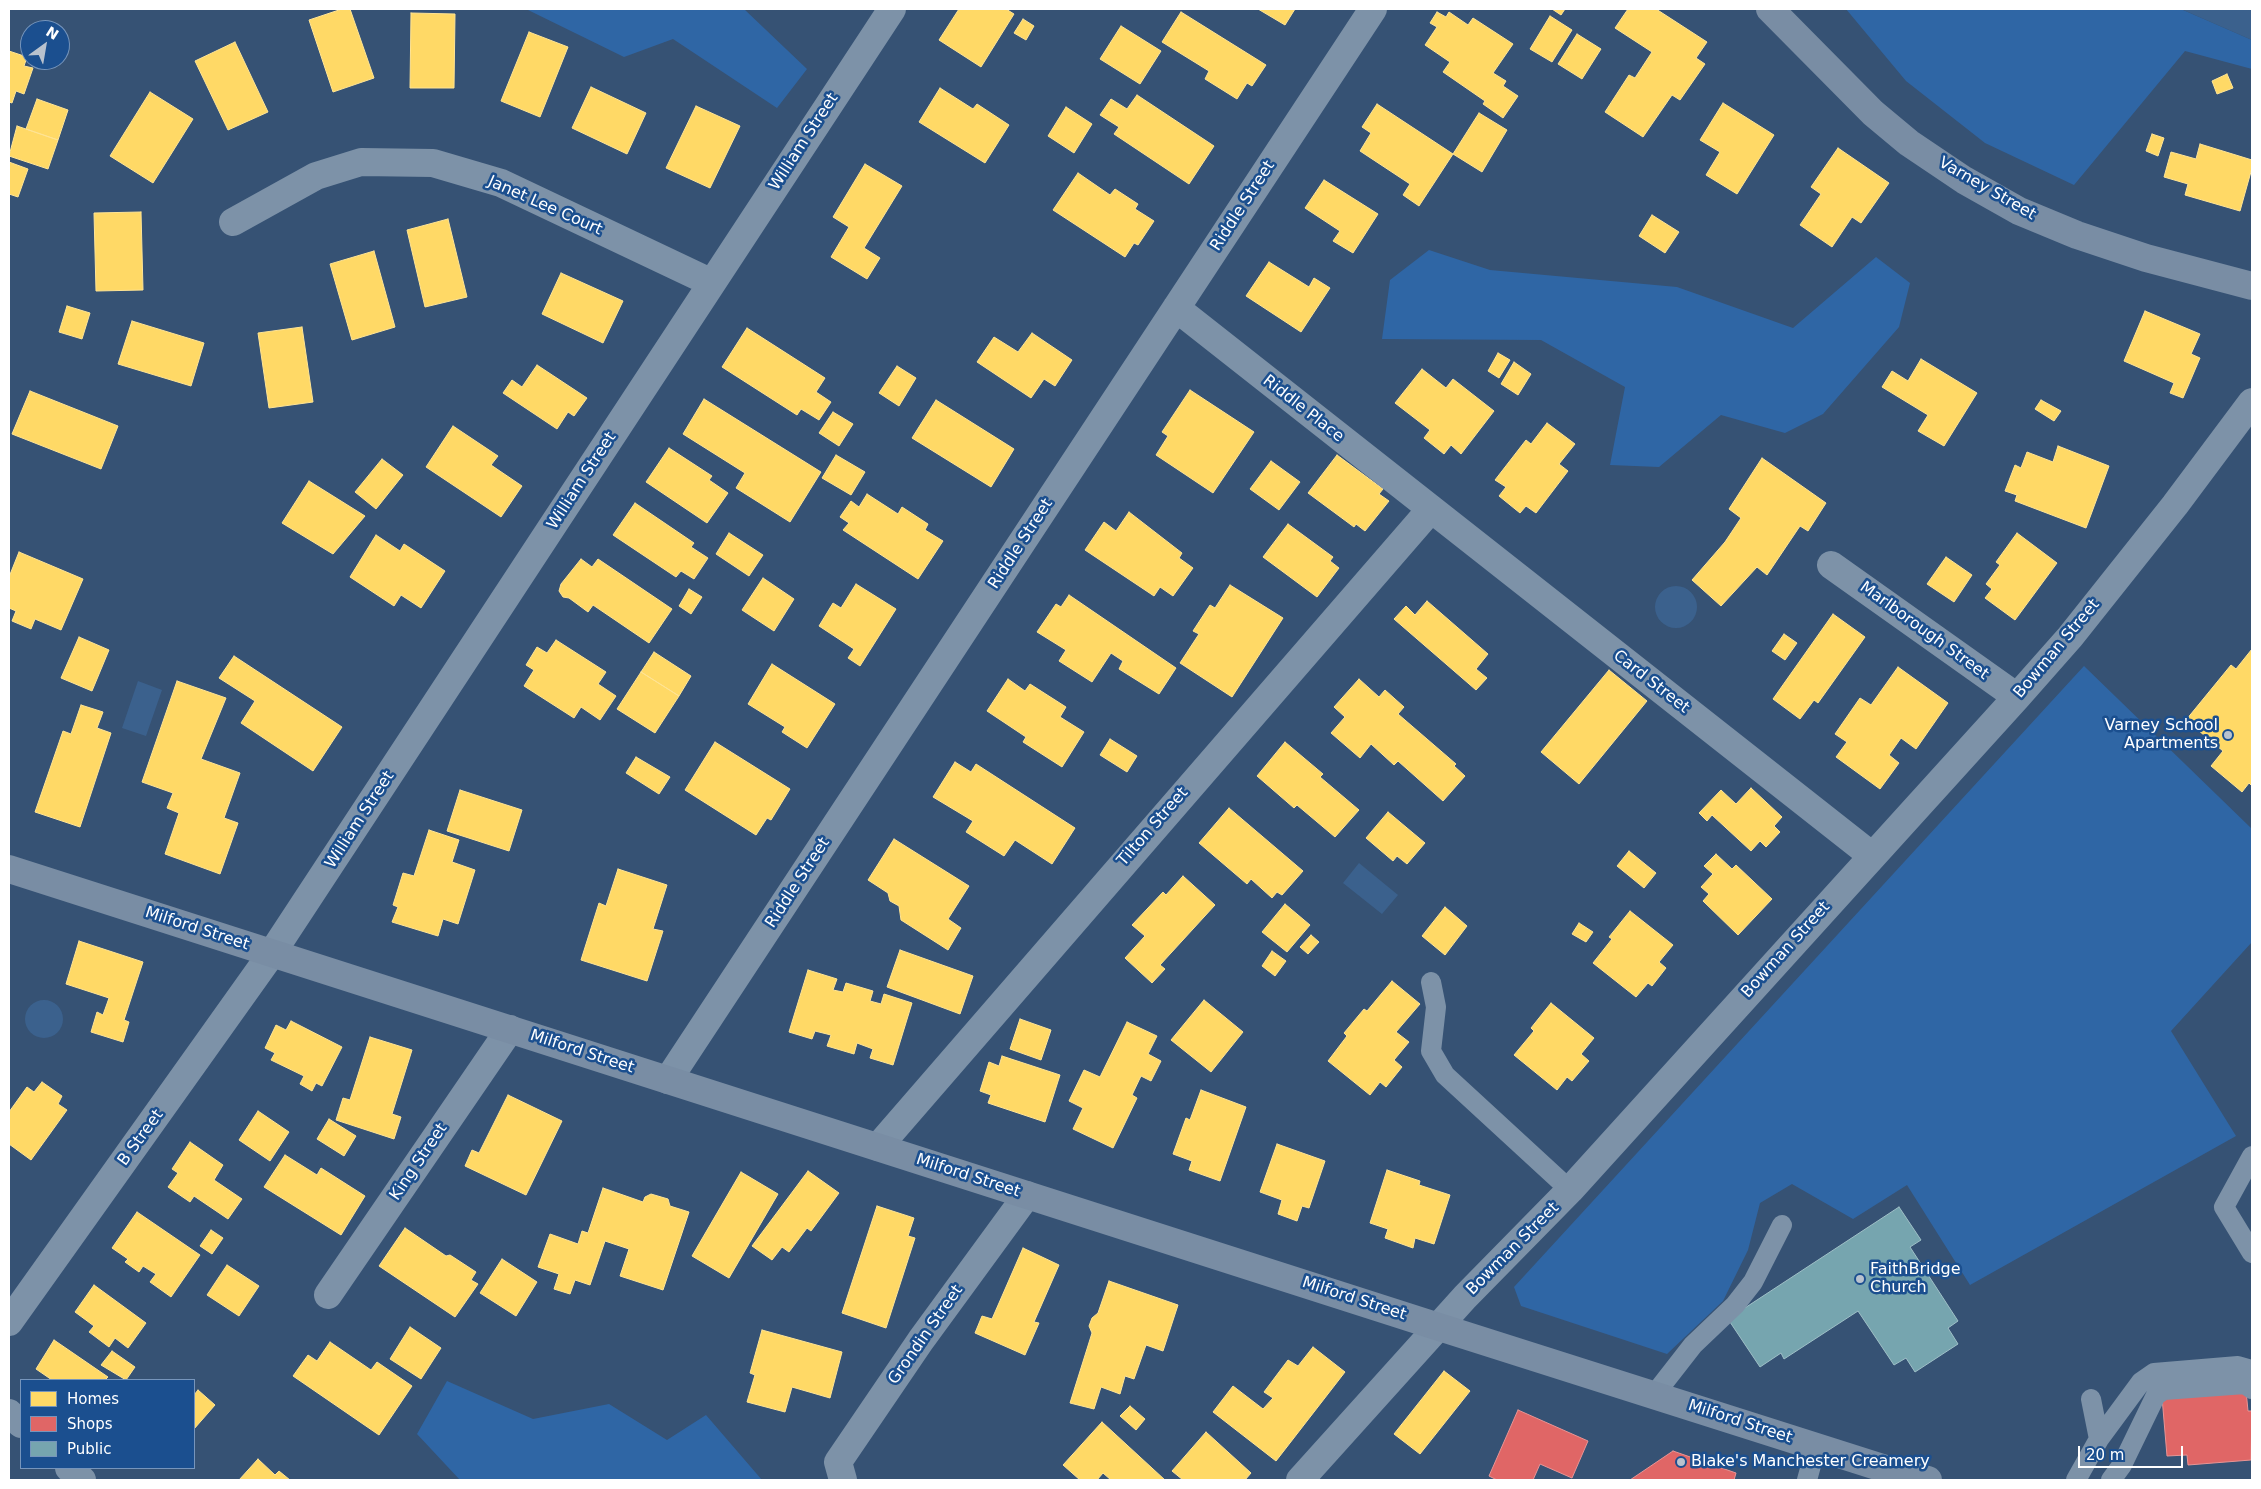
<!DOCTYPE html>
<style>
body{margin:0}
#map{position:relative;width:2261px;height:1489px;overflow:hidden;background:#365274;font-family:"DejaVu Sans",sans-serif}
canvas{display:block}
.frame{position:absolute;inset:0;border:10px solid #fff;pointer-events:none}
.legend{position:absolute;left:20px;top:1379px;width:175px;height:90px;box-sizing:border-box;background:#1b4f8f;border:1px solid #7695bc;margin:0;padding:6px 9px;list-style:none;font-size:15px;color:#fff}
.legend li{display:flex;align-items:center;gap:10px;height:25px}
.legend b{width:25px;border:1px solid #7695bc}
.north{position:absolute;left:20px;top:20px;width:50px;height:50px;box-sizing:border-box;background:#1b4f8f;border:1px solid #7695bc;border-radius:50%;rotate:32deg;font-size:14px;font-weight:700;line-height:20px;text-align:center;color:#fff}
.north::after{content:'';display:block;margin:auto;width:18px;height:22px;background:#b9c2ce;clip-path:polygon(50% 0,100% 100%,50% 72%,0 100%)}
.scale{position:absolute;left:2078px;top:1446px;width:105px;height:22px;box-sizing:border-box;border:2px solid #fff;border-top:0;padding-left:6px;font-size:15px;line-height:18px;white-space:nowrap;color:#fff;-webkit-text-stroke:4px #1b4f8f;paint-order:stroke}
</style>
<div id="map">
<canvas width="2261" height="1489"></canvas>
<div class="frame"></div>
<ul class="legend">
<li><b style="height:14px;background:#ffd966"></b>Homes</li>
<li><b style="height:14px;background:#e06666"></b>Shops</li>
<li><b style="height:14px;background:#76a5af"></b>Public</li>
</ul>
<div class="north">N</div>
<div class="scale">20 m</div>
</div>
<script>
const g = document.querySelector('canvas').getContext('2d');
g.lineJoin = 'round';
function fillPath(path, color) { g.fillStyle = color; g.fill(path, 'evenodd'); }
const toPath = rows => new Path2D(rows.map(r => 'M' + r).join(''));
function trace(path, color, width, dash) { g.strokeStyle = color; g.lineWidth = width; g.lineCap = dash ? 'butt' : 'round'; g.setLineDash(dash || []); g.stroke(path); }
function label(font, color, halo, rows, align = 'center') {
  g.font = font + ' "DejaVu Sans",sans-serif'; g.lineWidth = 5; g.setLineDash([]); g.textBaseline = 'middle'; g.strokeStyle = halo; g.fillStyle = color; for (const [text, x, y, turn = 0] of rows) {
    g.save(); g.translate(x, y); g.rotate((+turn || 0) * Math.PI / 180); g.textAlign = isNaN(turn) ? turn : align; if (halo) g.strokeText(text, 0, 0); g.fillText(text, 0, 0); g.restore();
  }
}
const green = toPath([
 [526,9,744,9,807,69,777,108,673,39,624,57],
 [1846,9,2181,9,2252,40,2252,69,2185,51,2074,185,1985,143,1906,81],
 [1429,250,1490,270,1677,287,1793,328,1876,257,1910,283,1899,327,1823,414,1785,433,1721,415,1659,467,1610,465,1625,387,1541,340,1382,339,1390,280],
 [2084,666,2252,829,2252,942,2171,1031,2236,1136,1970,1285,1907,1185,1853,1219,1792,1184,1760,1203,1748,1250,1723,1301,1667,1354,1521,1306,1514,1287],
 [447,1381,533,1419,609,1404,667,1440,706,1415,762,1480,460,1480,417,1434]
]);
const water = toPath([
 [2181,9,2252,9,2252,40],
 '1655 607a21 21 0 1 1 42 0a21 21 0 1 1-42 0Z',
 [138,681,162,690,146,736,122,728],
 [1359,863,1398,895,1382,914,1343,883],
 '25 1019a19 19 0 1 1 38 0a19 19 0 1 1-38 0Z'
]);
const homes = toPath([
 [342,9,350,9,374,78,333,92,309,20,342,9],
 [959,9,1006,9,1014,14,981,67,939,40,959,9],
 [1258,9,1295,9,1285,25,1258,9],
 [1552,9,1565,9,1561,15,1552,9],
 [1628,9,1656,9,1707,42,1696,58,1705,64,1680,100,1672,95,1643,137,1605,112,1629,75,1635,78,1652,52,1615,28,1628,9],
 [1181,12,1266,65,1252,86,1247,83,1237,99,1205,79,1209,71,1162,42,1181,12],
 [1437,12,1446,17,1449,12,1468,25,1473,18,1513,44,1493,73,1506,81,1503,86,1518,96,1503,118,1483,104,1485,101,1443,72,1450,62,1425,45,1437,27,1430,23,1437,12],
 [411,13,455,14,454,88,410,88,411,13],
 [1550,16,1572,30,1552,62,1530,49,1550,16],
 [1023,19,1034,26,1026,40,1014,33,1023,19],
 [1121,26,1161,51,1140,84,1100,59,1121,26],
 [529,32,568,47,540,117,501,101,529,32],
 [1577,34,1601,49,1582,79,1558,64,1577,34],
 [235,42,268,112,228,130,195,61,235,42],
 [9,51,27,57,24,66,33,68,24,94,16,91,12,103,9,102,9,51],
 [2227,74,2233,88,2217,94,2212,81,2227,74],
 [591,87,646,113,627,154,572,128,591,87],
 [940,88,973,109,977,104,1009,125,985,163,919,122,940,88],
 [150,92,193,119,153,183,110,156,150,92],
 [1137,95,1214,146,1189,184,1114,134,1119,127,1100,115,1111,99,1127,109,1137,95],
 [37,99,68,110,58,140,26,129,37,99],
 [1723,103,1774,135,1737,194,1706,175,1720,152,1700,140,1723,103],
 [1377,104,1453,154,1419,206,1403,195,1410,184,1360,151,1371,133,1362,127,1377,104],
 [696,106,740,126,710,188,666,168,696,106],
 [1066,107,1092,124,1074,153,1048,136,1066,107],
 [1479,113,1507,130,1482,172,1453,154,1479,113],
 [17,126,58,140,48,169,9,156,17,126],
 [2152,134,2164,138,2158,156,2146,151,2152,134],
 [2200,144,2252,160,2252,168,2240,211,2185,195,2188,184,2164,177,2171,152,2196,159,2200,144],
 [1838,148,1889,183,1861,223,1852,217,1832,247,1800,225,1821,194,1811,187,1838,148],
 [9,162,28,169,18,197,9,194,9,162],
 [865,164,902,186,864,248,880,258,867,279,831,257,849,227,833,217,865,164],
 [1078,173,1110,195,1115,189,1138,204,1135,209,1154,221,1138,245,1134,243,1125,257,1053,210,1078,173],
 [1324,180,1378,214,1353,253,1333,241,1340,231,1305,208,1324,180],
 [141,212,143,290,96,291,94,213,141,212],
 [1652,215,1679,232,1665,253,1639,236,1652,215],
 [448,219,467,297,425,307,407,230,448,219],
 [374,251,395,327,352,340,330,264,374,251],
 [1269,262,1309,287,1314,278,1330,288,1301,332,1246,296,1269,262],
 [561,273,623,301,603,343,542,314,561,273],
 [67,306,90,313,82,339,59,332,67,306],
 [2145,311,2200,334,2191,354,2200,358,2183,398,2170,393,2174,383,2124,361,2145,311],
 [132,321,204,343,191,386,118,364,132,321],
 [302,327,313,402,269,408,258,333,302,327],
 [747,328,825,378,816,392,831,402,819,420,801,409,797,415,722,367,747,328],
 [1032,333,1072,360,1055,386,1044,379,1031,398,977,362,994,337,1018,352,1032,333],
 [1498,353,1510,360,1499,378,1488,371,1498,353],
 [1921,359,1977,393,1944,446,1918,431,1928,415,1882,387,1892,371,1908,381,1921,359],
 [1514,362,1531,374,1518,395,1501,384,1514,362],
 [537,365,587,398,574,416,568,412,557,429,503,393,512,380,522,387,537,365],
 [897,366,916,378,899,406,879,393,897,366],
 [1422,369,1446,388,1453,379,1494,411,1461,454,1451,445,1444,454,1424,438,1430,430,1395,403,1422,369],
 [1190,390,1254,432,1213,493,1156,455,1168,436,1162,432,1190,390],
 [30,391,118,426,101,469,12,434,30,391],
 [704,399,821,472,790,522,736,488,745,473,683,434,704,399],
 [936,400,1014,449,991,487,912,438,936,400],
 [2041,400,2061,411,2054,421,2035,409,2041,400],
 [833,412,853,424,839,446,819,433,833,412],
 [1547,423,1575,444,1559,464,1568,471,1536,513,1526,506,1520,513,1499,496,1506,487,1495,480,1526,440,1531,444,1547,423],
 [453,426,498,456,491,465,522,486,501,517,426,467,453,426],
 [2058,446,2109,466,2086,528,2015,501,2017,495,2005,491,2015,465,2021,468,2027,452,2053,462,2058,446],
 [669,448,712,476,709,480,728,493,707,523,646,482,669,448],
 [836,455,865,472,851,495,822,478,836,455],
 [1337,455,1383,489,1379,494,1389,501,1365,531,1356,524,1354,527,1308,493,1337,455],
 [1762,458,1826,503,1808,531,1800,526,1767,575,1757,567,1721,606,1692,580,1725,542,1741,518,1729,509,1762,458],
 [382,459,403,475,376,509,355,492,382,459],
 [1271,461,1300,482,1279,510,1250,489,1271,461],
 [309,481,365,516,333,554,282,523,309,481],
 [867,494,898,514,902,507,928,524,925,530,943,541,918,579,843,530,849,523,840,517,851,501,859,507,867,494],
 [635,503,694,543,691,547,708,558,694,579,681,571,676,577,613,535,635,503],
 [1129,512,1182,553,1179,558,1193,568,1173,596,1160,587,1154,596,1085,550,1104,522,1116,531,1129,512],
 [1288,524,1333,557,1330,561,1339,568,1317,597,1263,557,1288,524],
 [729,533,763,555,749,576,716,554,729,533],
 [2017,533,2057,563,2015,620,1985,598,1992,589,1986,584,2000,565,1996,562,2017,533],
 [376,535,400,551,404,544,445,571,421,608,401,595,394,606,350,577,376,535],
 [19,552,83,579,61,630,35,619,31,629,12,621,16,611,9,608,9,577,19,552],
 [1946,557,1972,575,1954,602,1927,584,1946,557],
 [581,559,592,567,598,559,672,609,649,643,593,605,588,612,569,598,563,597,559,591,561,584,581,559],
 [763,578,794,599,774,631,742,610,763,578],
 [856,584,896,609,860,666,848,658,854,649,819,626,833,603,841,608,856,584],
 [1230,585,1283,618,1232,697,1180,663,1199,634,1193,631,1210,605,1215,608,1230,585],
 [689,589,702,597,691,614,679,606,689,589],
 [1069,595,1176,668,1159,694,1119,669,1123,661,1111,653,1092,682,1059,661,1066,650,1037,632,1056,604,1061,607,1069,595],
 [1427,601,1488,654,1476,669,1487,678,1476,690,1394,619,1406,606,1415,615,1427,601],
 [1833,614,1865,637,1818,703,1814,700,1800,719,1773,699,1833,614],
 [1784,634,1797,643,1785,660,1772,651,1784,634],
 [79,637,109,650,92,691,61,678,79,637],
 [556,640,606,672,598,684,616,696,600,720,581,707,574,718,524,686,534,670,526,665,537,647,547,653,556,640],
 [2252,649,2252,786,2249,783,2242,792,2211,766,2223,751,2186,720,2231,665,2236,669,2252,649],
 [654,652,691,676,679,696,641,672,654,652],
 [234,656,342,727,313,771,241,723,255,701,219,678,234,656],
 [772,664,835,704,807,748,782,732,785,727,748,704,772,664],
 [1898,667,1948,703,1916,749,1901,738,1889,755,1899,763,1880,789,1836,757,1847,742,1835,734,1860,698,1871,705,1898,667],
 [1609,670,1647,701,1579,784,1541,752,1609,670],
 [641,672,679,696,655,733,617,709,641,672],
 [1008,679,1025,691,1030,684,1066,707,1060,717,1084,732,1062,767,1023,742,1026,737,987,711,1008,679],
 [1359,679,1379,697,1385,690,1404,707,1398,714,1456,764,1454,766,1465,776,1443,801,1398,761,1394,765,1371,744,1360,758,1331,733,1345,717,1334,707,1359,679],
 [177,681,226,698,201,759,240,773,224,818,238,823,220,874,165,854,179,813,167,808,173,793,142,782,177,681],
 [81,705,103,712,97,728,111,733,80,827,35,812,63,731,71,734,81,705],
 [1110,739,1137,756,1127,772,1100,755,1110,739],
 [715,742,790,789,771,820,767,818,756,835,685,790,715,742],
 [1285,742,1323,774,1320,777,1359,810,1335,837,1297,805,1294,808,1257,776,1285,742],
 [636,757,670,777,659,794,626,773,636,757],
 [955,762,971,772,976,764,1075,828,1052,864,1015,840,1004,856,966,832,973,821,933,797,955,762],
 [1751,788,1782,817,1774,826,1780,832,1766,847,1760,841,1751,851,1712,815,1707,821,1699,813,1721,790,1736,804,1751,788],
 [460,790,522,810,509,851,447,831,460,790],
 [1229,808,1303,871,1282,895,1277,892,1272,898,1251,879,1247,884,1199,843,1229,808],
 [1388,812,1425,843,1407,864,1397,856,1393,861,1366,838,1388,812],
 [429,830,459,840,452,862,475,870,458,924,443,919,438,936,392,922,398,907,393,905,403,873,414,876,429,830],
 [894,839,969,886,948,919,961,928,948,950,901,920,899,906,890,901,888,893,868,880,894,839],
 [1629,851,1656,873,1644,888,1617,866,1629,851],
 [1716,854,1732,869,1736,865,1772,899,1738,935,1703,901,1709,894,1701,887,1713,874,1704,866,1716,854],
 [618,869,667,885,653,929,663,931,647,981,581,960,599,903,606,906,618,869],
 [1183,876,1215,905,1160,965,1165,969,1152,983,1125,958,1145,936,1132,925,1163,892,1166,895,1183,876],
 [1285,904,1310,925,1287,952,1262,932,1285,904],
 [1445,907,1467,926,1445,955,1422,936,1445,907],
 [1630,911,1673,945,1659,962,1666,968,1652,986,1648,983,1636,997,1593,963,1612,939,1609,937,1630,911],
 [1579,923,1593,932,1586,942,1572,934,1579,923],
 [1311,935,1319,942,1308,954,1300,947,1311,935],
 [79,941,143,962,124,1020,129,1022,123,1042,91,1032,97,1012,103,1015,109,998,66,984,79,941],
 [900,950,973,976,960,1014,887,987,900,950],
 [1272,951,1286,961,1275,976,1262,966,1272,951],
 [808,970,837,979,833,990,843,992,846,983,873,991,870,1001,881,1004,884,994,912,1003,893,1065,870,1058,873,1049,857,1043,854,1054,827,1046,831,1035,815,1031,812,1039,789,1032,808,970],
 [1392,981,1420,1004,1396,1032,1409,1042,1394,1060,1402,1067,1386,1087,1380,1082,1370,1095,1328,1061,1347,1036,1344,1033,1364,1009,1367,1011,1392,981],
 [1204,1000,1243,1032,1211,1072,1171,1040,1204,1000],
 [1551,1003,1594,1038,1581,1054,1589,1061,1572,1081,1567,1077,1557,1090,1514,1055,1534,1031,1531,1028,1551,1003],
 [1020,1019,1051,1030,1041,1060,1010,1049,1020,1019],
 [291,1021,342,1047,322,1086,316,1083,312,1091,300,1084,304,1076,271,1060,275,1053,265,1048,276,1025,286,1030,291,1021],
 [1127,1022,1157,1036,1148,1054,1161,1061,1151,1081,1141,1076,1132,1095,1137,1098,1113,1148,1073,1129,1083,1108,1069,1101,1084,1070,1100,1077,1127,1022],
 [370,1037,412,1050,392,1114,401,1117,394,1139,336,1120,343,1098,350,1100,370,1037],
 [1002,1056,1060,1075,1045,1122,988,1103,991,1095,980,1091,989,1062,999,1066,1002,1056],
 [42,1082,62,1096,58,1104,67,1110,31,1160,9,1144,9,1112,27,1087,34,1092,42,1082],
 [1201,1090,1246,1107,1220,1181,1189,1170,1192,1161,1173,1154,1186,1118,1190,1120,1201,1090],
 [508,1095,562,1121,526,1195,465,1166,472,1150,479,1153,508,1095],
 [258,1111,289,1132,270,1161,239,1140,258,1111],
 [329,1119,356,1136,344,1156,317,1139,329,1119],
 [190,1142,223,1165,214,1180,242,1199,228,1219,194,1196,190,1202,168,1187,178,1173,172,1169,190,1142],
 [1277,1144,1325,1161,1309,1208,1302,1206,1297,1221,1278,1214,1282,1200,1260,1192,1277,1144],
 [285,1155,317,1175,321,1168,365,1196,341,1235,264,1187,285,1155],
 [1387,1170,1420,1181,1419,1185,1450,1195,1434,1244,1415,1238,1413,1248,1385,1238,1388,1229,1370,1223,1387,1170],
 [808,1171,839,1193,811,1231,807,1228,789,1252,782,1247,772,1260,752,1246,808,1171],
 [741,1172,778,1194,729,1278,692,1256,741,1172],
 [603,1188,643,1202,645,1197,651,1194,668,1199,670,1206,689,1212,663,1290,620,1276,629,1249,605,1241,590,1285,575,1280,570,1294,554,1289,559,1274,538,1267,550,1234,578,1244,582,1231,588,1233,603,1188],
 [877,1206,914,1218,908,1236,915,1238,886,1328,842,1313,877,1206],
 [137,1212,200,1255,171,1297,150,1282,156,1274,143,1266,139,1272,125,1262,128,1259,112,1248,137,1212],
 [405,1228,446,1256,450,1255,476,1272,471,1280,478,1284,455,1317,379,1266,405,1228],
 [211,1230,223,1238,212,1254,200,1246,211,1230],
 [1023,1248,1059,1265,1034,1322,1039,1323,1025,1355,975,1333,982,1316,992,1319,1023,1248],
 [502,1259,537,1282,516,1316,480,1293,502,1259],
 [227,1265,259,1286,239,1316,207,1295,227,1265],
 [1109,1281,1178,1305,1163,1351,1146,1345,1134,1379,1125,1376,1120,1394,1101,1387,1094,1409,1070,1403,1092,1333,1089,1326,1092,1318,1098,1313,1109,1281],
 [94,1285,146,1323,128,1348,115,1338,109,1347,89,1332,94,1326,75,1312,94,1285],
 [410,1327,441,1348,421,1379,390,1359,410,1327],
 [762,1330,842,1352,830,1398,792,1387,785,1412,747,1402,755,1375,750,1373,762,1330],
 [54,1340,108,1377,105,1380,52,1380,36,1369,54,1340],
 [330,1342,371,1370,377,1362,412,1386,379,1435,293,1376,308,1355,317,1361,330,1342],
 [1313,1347,1345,1372,1276,1461,1213,1412,1233,1386,1263,1409,1273,1398,1264,1392,1288,1360,1298,1366,1313,1347],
 [112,1351,135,1367,126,1380,101,1365,112,1351],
 [1444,1371,1470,1391,1420,1454,1394,1434,1444,1371],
 [198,1390,215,1405,194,1429,194,1395,198,1390],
 [1130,1406,1145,1419,1136,1430,1120,1416,1130,1406],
 [1102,1422,1165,1480,1111,1480,1103,1473,1097,1480,1080,1480,1063,1465,1102,1422],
 [1206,1432,1251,1473,1245,1480,1183,1480,1172,1471,1206,1432],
 [258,1459,275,1475,279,1471,290,1480,239,1480,258,1459]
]);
const shops = toPath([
 [2246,1390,2248,1411,2252,1411,2251,1460,2188,1465,2187,1455,2167,1456,2162,1397,2246,1390],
 [1518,1410,1588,1441,1572,1478,1540,1464,1533,1480,1497,1480,1489,1476,1518,1410],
 [1673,1451,1736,1473,1734,1480,1630,1480,1673,1451]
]);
const public = toPath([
 [1899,1207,1921,1240,1910,1247,1958,1321,1948,1328,1958,1344,1915,1372,1906,1358,1894,1365,1858,1311,1784,1359,1781,1353,1760,1367,1728,1319,1899,1207]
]);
const lane = toPath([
 [1431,982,1436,1007,1431,1051,1445,1075,1570,1190],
 [2252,1156,2224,1207,2252,1253],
 [1654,1395,1693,1345,1735,1305,1753,1282,1782,1225],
 [2099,1439,2141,1382,2154,1373,2238,1366,2252,1370],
 [1807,1480,1816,1447],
 [2076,1480,2099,1439,2091,1399],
 [2111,1480,2122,1465,2156,1395,2164,1390,2245,1384,2252,1389]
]);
const street = toPath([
 [233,222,316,176,361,162,433,163,501,183,712,283],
 [1176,308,1871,855],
 [1831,565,2017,697],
 [668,1080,1373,9],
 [878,1147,1431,509],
 [328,1295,510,1029],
 [9,1322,272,953,892,9],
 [9,1413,21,1424],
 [69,1468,82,1480],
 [843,1480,838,1462,921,1340,1027,1195],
 [1300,1480,1465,1297,1570,1190,2017,697,2070,637,2175,505,2252,402]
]);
const secondary = toPath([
 [1770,9,1873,113,1909,143,1964,180,2019,211,2077,235,2146,258,2252,286],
 [9,869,1439,1327,1889,1470,1928,1480]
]);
const markers = [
 [2228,735,5,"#b9c2ce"],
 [1860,1279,5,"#b9c2ce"],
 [1681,1462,5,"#b9c2ce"]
];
const streetNames = [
 ["William Street",804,142,-57],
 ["Varney Street",1987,189,30],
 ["Janet Lee Court",545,206,24],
 ["Riddle Street",1243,206,-57],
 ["Riddle Place",1303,409,38],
 ["William Street",582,481,-57],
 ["Riddle Street",1021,544,-57],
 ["Marlborough Street",1924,631,36],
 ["Bowman Street",2057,649,-50],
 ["Card Street",1651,682,38],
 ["William Street",360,820,-57],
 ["Tilton Street",1153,827,-49],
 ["Riddle Street",798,883,-57],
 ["Milford Street",197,929,18],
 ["Bowman Street",1786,950,-48],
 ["Milford Street",582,1052,18],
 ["B Street",141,1138,-54],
 ["King Street",419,1162,-56],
 ["Milford Street",968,1176,18],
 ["Bowman Street",1513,1249,-45],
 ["Milford Street",1354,1299,18],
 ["Grondin Street",926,1335,-55],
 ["Milford Street",1740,1422,18]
];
const poiNames = [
 ["Varney School",2218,726,"right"],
 ["Apartments",2218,744,"right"],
 ["FaithBridge",1870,1270],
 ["Church",1870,1288],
 ["Blake's Manchester Creamery",1691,1462]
];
fillPath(green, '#2f66a5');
fillPath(water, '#3b618d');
fillPath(homes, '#ffd966');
trace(homes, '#ffe494', 1);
fillPath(shops, '#e06666');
trace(shops, '#e99494', 1);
fillPath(public, '#76a5af');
trace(public, '#9fc0c7', 1);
trace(lane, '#7d92a8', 20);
trace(street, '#7d92a8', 28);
trace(secondary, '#798da4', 28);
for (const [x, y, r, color] of markers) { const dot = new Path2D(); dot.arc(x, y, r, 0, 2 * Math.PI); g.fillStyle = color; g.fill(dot); trace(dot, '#1b4f8f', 2); }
label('16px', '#fff', '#1b4f8f', streetNames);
label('16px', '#fff', '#1b4f8f', poiNames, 'left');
</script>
